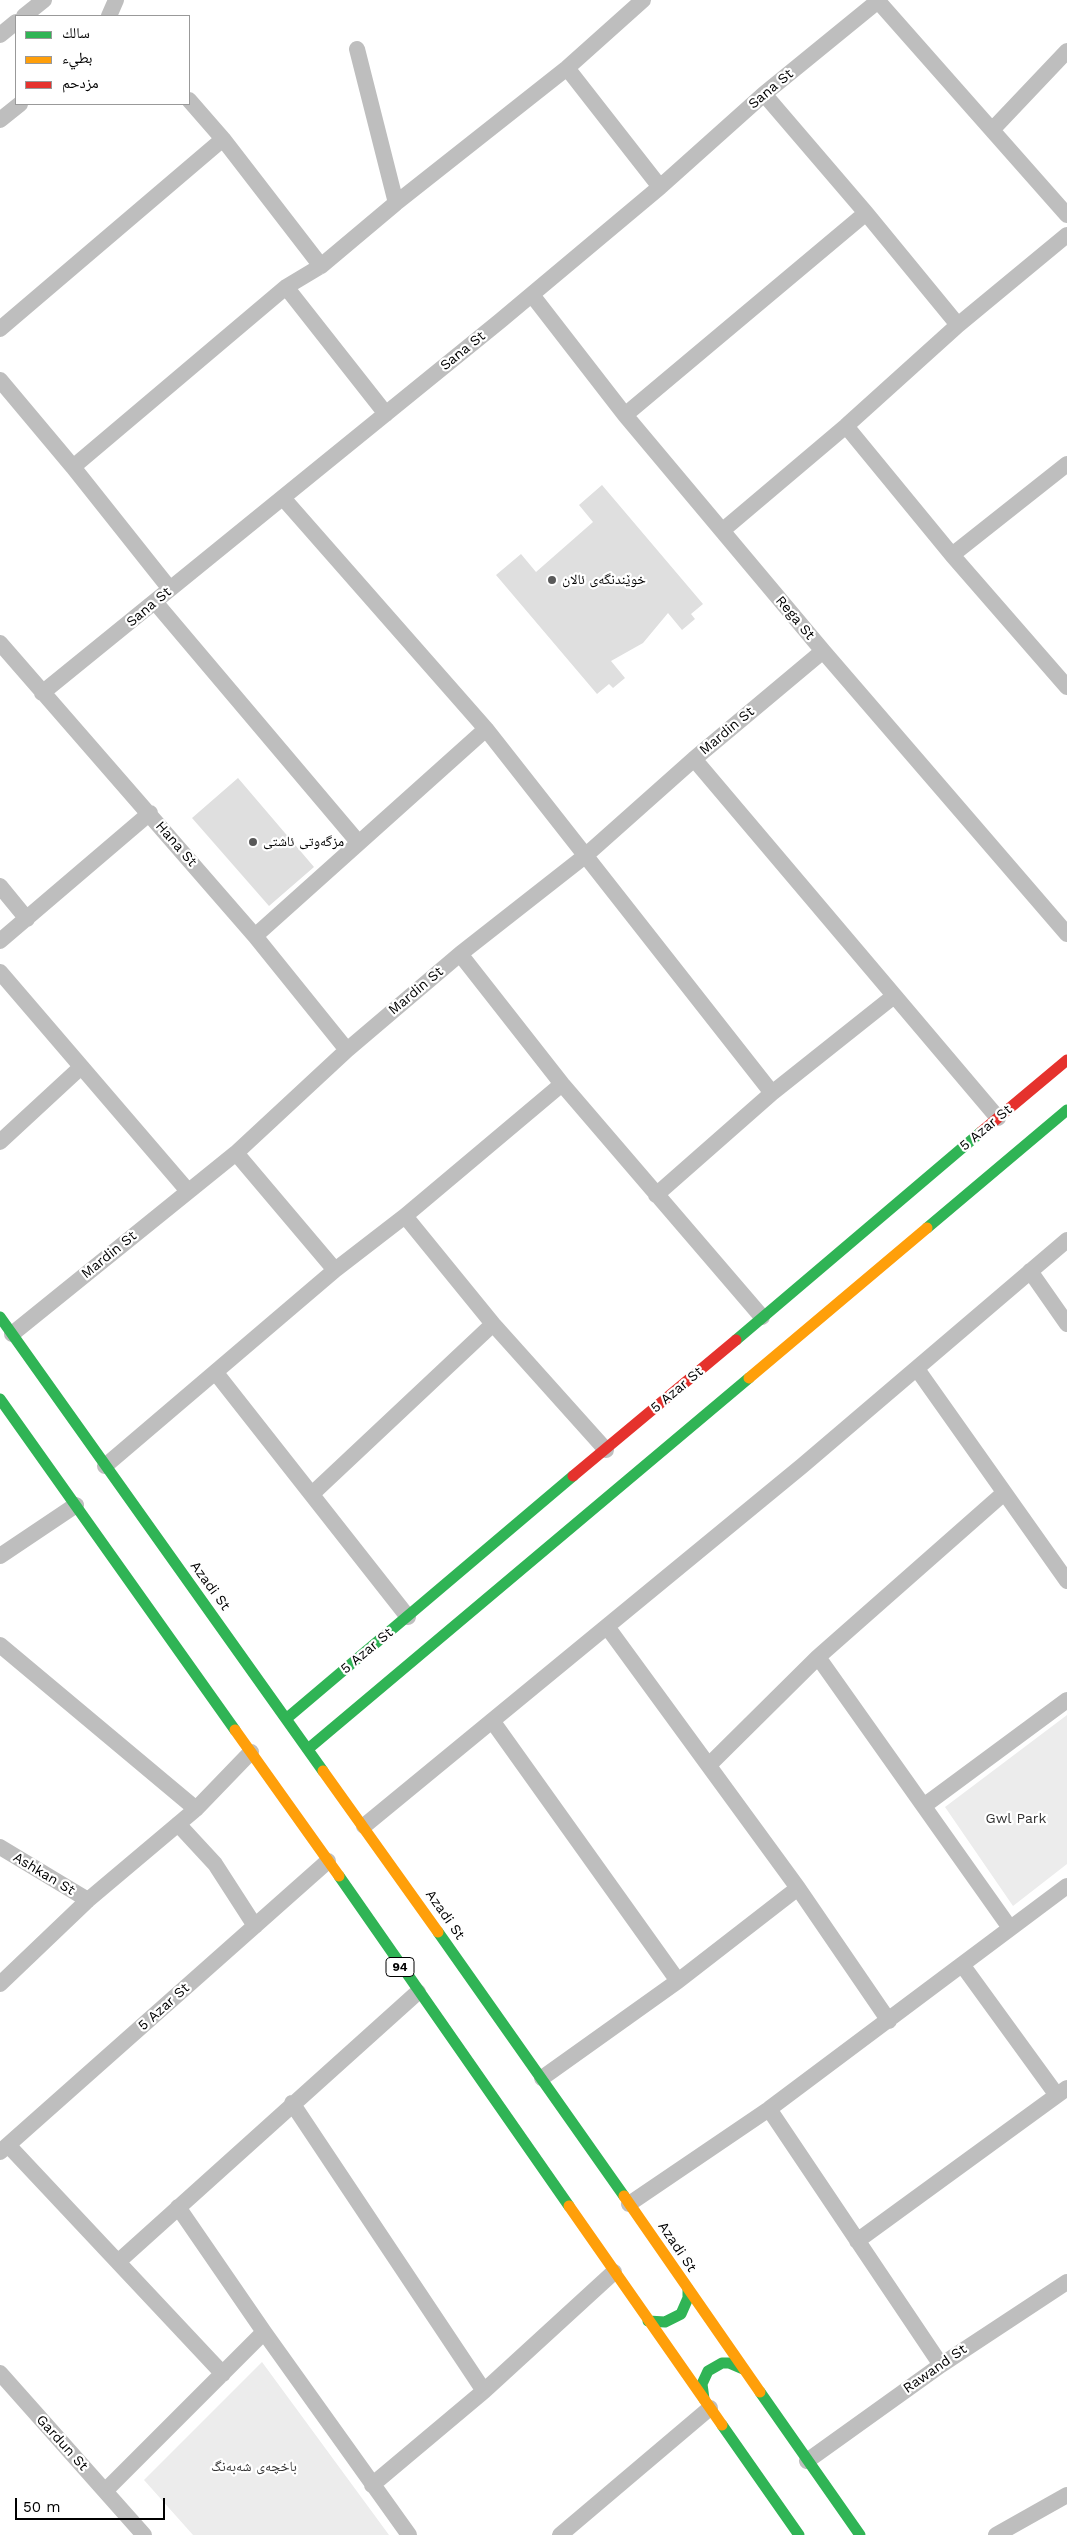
<!DOCTYPE html>
<meta charset="utf-8">
<style>
body{margin:0}
#map{position:relative;width:1067px;height:2535px;overflow:hidden;background:#fff;font-family:"Work Sans","Noto Naskh Arabic",sans-serif}
canvas{display:block}
.legend{position:absolute;left:15px;top:15px;width:175px;height:90px;box-sizing:border-box;background:#fff;border:1px solid #999;margin:0;padding:6px 9px;list-style:none;font-size:15px;color:#000}
.legend li{display:flex;align-items:center;gap:10px;height:25px}
.legend b{width:25px;border:1px solid #999}
.scale{position:absolute;left:15px;top:2498px;width:150px;height:22px;box-sizing:border-box;border:2px solid #000;border-top:0;padding-left:6px;font-size:15px;line-height:18px;white-space:nowrap;color:#000;-webkit-text-stroke:4px #fff;paint-order:stroke}
</style>
<div id="map">
<canvas width="1067" height="2535"></canvas>
<ul class="legend">
<li><b style="height:6px;background:#30b455"></b>سالك</li>
<li><b style="height:6px;background:#ff9f0a"></b>بطيء</li>
<li><b style="height:6px;background:#e5322d"></b>مزدحم</li>
</ul>
<div class="scale">50 m</div>
</div>
<script>
const g = document.querySelector('canvas').getContext('2d');
g.lineJoin = 'round';
function fillPath(path, color) { g.fillStyle = color; g.fill(path, 'evenodd'); }
const toPath = rows => new Path2D(rows.map(r => 'M' + r).join(''));
function trace(path, color, width, dash) { g.strokeStyle = color; g.lineWidth = width; g.lineCap = dash ? 'butt' : 'round'; g.setLineDash(dash || []); g.stroke(path); }
function label(font, color, halo, rows, align = 'center') {
  g.font = font + ' "Work Sans","Noto Naskh Arabic",sans-serif'; g.lineWidth = 4.5; g.setLineDash([]); g.textBaseline = 'middle'; g.strokeStyle = halo; g.fillStyle = color; for (const [text, x, y, turn = 0] of rows) {
    g.save(); g.translate(x, y); g.rotate((+turn || 0) * Math.PI / 180); g.textAlign = isNaN(turn) ? turn : align; if (halo) g.strokeText(text, 0, 0); g.fillText(text, 0, 0); g.restore();
  }
}
const green = toPath([
 [1067,1715,1067,1864,1013,1906,945,1807],
 [262,2362,389,2535,193,2535,144,2480]
]);
const building = toPath([
 [602,485,703,604,691,614,695,619,682,630,668,613,643,643,611,661,625,678,613,688,609,684,597,694,496,575,521,554,536,572,593,522,579,505],
 [238,778,314,867,269,906,192,818]
]);
const street = toPath([
 [877,0,1067,215],
 [24,16,44,0],
 [109,16,116,0],
 [0,35,16,22],
 [357,49,396,203],
 [567,68,660,187],
 [764,94,866,213,958,325],
 [0,120,20,104],
 [992,130,1067,51],
 [321,266,396,203,567,68,643,0],
 [286,287,386,414],
 [532,295,625,415,823,651,1067,934],
 [0,329,223,139],
 [0,380,73,467,170,589],
 [625,415,866,213],
 [846,426,952,555,1067,687],
 [73,467,286,287,321,266,223,139,189,100],
 [283,498,486,729,772,1093],
 [723,530,846,426,958,325,1067,235],
 [952,555,1067,464],
 [155,602,358,842],
 [0,643,255,936,347,1050],
 [42,693,500,321,660,187,764,94,878,1],
 [694,759,998,1118],
 [0,886,27,919],
 [255,936,486,729],
 [0,941,150,813],
 [460,954,562,1084,762,1317],
 [0,972,188,1191],
 [0,1142,80,1068],
 [236,1153,335,1270],
 [656,1195,772,1093,894,996],
 [405,1216,493,1324,606,1450],
 [1030,1271,1067,1324],
 [12,1334,236,1153,347,1050,460,954,585,856,694,759,823,651],
 [917,1369,1067,1581],
 [216,1373,408,1617],
 [105,1466,335,1270,405,1216,562,1084],
 [312,1494,493,1324],
 [0,1556,76,1505],
 [608,1628,798,1888,889,2021],
 [0,1645,196,1809],
 [818,1657,1010,1928],
 [493,1722,678,1981],
 [709,1765,818,1657,1004,1493],
 [925,1805,1067,1700],
 [178,1824,215,1864,255,1926],
 [364,1826,802,1466,1067,1240],
 [0,1847,88,1900],
 [963,1966,1056,2094],
 [0,1984,88,1900,196,1809,251,1752],
 [542,2078,678,1981,798,1888],
 [292,2103,484,2391],
 [769,2109,941,2365],
 [8,2145,223,2374],
 [0,2152,328,1861],
 [629,2204,769,2109,1067,1886],
 [178,2207,264,2332,409,2535],
 [857,2241,1067,2088],
 [119,2261,418,1992],
 [0,2373,144,2535],
 [807,2461,941,2365,1067,2282],
 [372,2485,484,2391,614,2272],
 [105,2491,264,2332],
 [560,2535,710,2408],
 [996,2535,1067,2495]
]);
const fast = toPath([
 [927,1228,1067,1110],
 [0,1317,323,1771],
 [736,1340,981,1132],
 [0,1399,235,1730],
 [286,1719,573,1476],
 [308,1749,749,1378],
 [339,1876,569,2206],
 [438,1932,624,2196],
 [648,2321,665,2322,681,2314,688,2298,688,2289],
 [760,2392,860,2535],
 [704,2399,702,2384,708,2371,722,2363,729,2363,743,2369],
 [722,2425,799,2535]
]);
const slow = toPath([
 [749,1378,927,1228],
 [235,1730,339,1876],
 [323,1771,438,1932],
 [624,2196,760,2392],
 [569,2206,722,2425]
]);
const jam = toPath([
 [981,1132,1067,1060],
 [573,1476,736,1340]
]);
const markers = [
 [552,580,5,"#595959"],
 [253,842,5,"#595959"]
];
const shields = [
 [400,1967,28]
];
const shieldNames = [
 ["94",400,1967]
];
const streetNames = [
 ["Sana St",771,89,-40],
 ["Sana St",463,351,-39],
 ["Sana St",149,607,-40],
 ["Rega St",795,618,50],
 ["Mardin St",727,731,-40],
 ["Hana St",176,844,49],
 ["Mardin St",416,991,-40],
 ["5 Azar St",986,1128,-40],
 ["Mardin St",109,1255,-39],
 ["5 Azar St",677,1390,-40],
 ["Azadi St",210,1586,54],
 ["5 Azar St",367,1651,-40],
 ["Ashkan St",44,1874,31],
 ["Azadi St",445,1915,55],
 ["5 Azar St",164,2007,-42],
 ["Azadi St",677,2247,56],
 ["Rawand St",935,2369,-35],
 ["Gardun St",62,2443,48]
];
const poiNames = [
 ["خوێندنگەی ئالان",562,580],
 ["مزگەوتی ئاشتی",263,842]
];
const parkNames = [
 ["Gwl Park",1016,1819],
 ["باخچەی شەبەنگ",254,2467]
];
fillPath(green, '#ececec');
fillPath(building, '#dfdfdf');
trace(street, '#bebebe', 16);
trace(fast, '#30b455', 11);
trace(slow, '#ff9f0a', 11);
trace(jam, '#e5322d', 11);
for (const [x, y, r, color] of markers) { const dot = new Path2D(); dot.arc(x, y, r, 0, 2 * Math.PI); g.fillStyle = color; g.fill(dot); trace(dot, '#fff', 2); }
for (const [x, y, w] of shields) { const box = new Path2D(); box.roundRect(x - w / 2, y - 9.5, w, 19, 4); g.fillStyle = '#fff'; g.fill(box); trace(box, '#000', 1); }
label('bold 12px', '#000', null, shieldNames);
label('14px', '#000', '#fff', streetNames);
label('14px', '#000', '#fff', poiNames, 'left');
label('14px', '#333', '#fff', parkNames);
</script>
